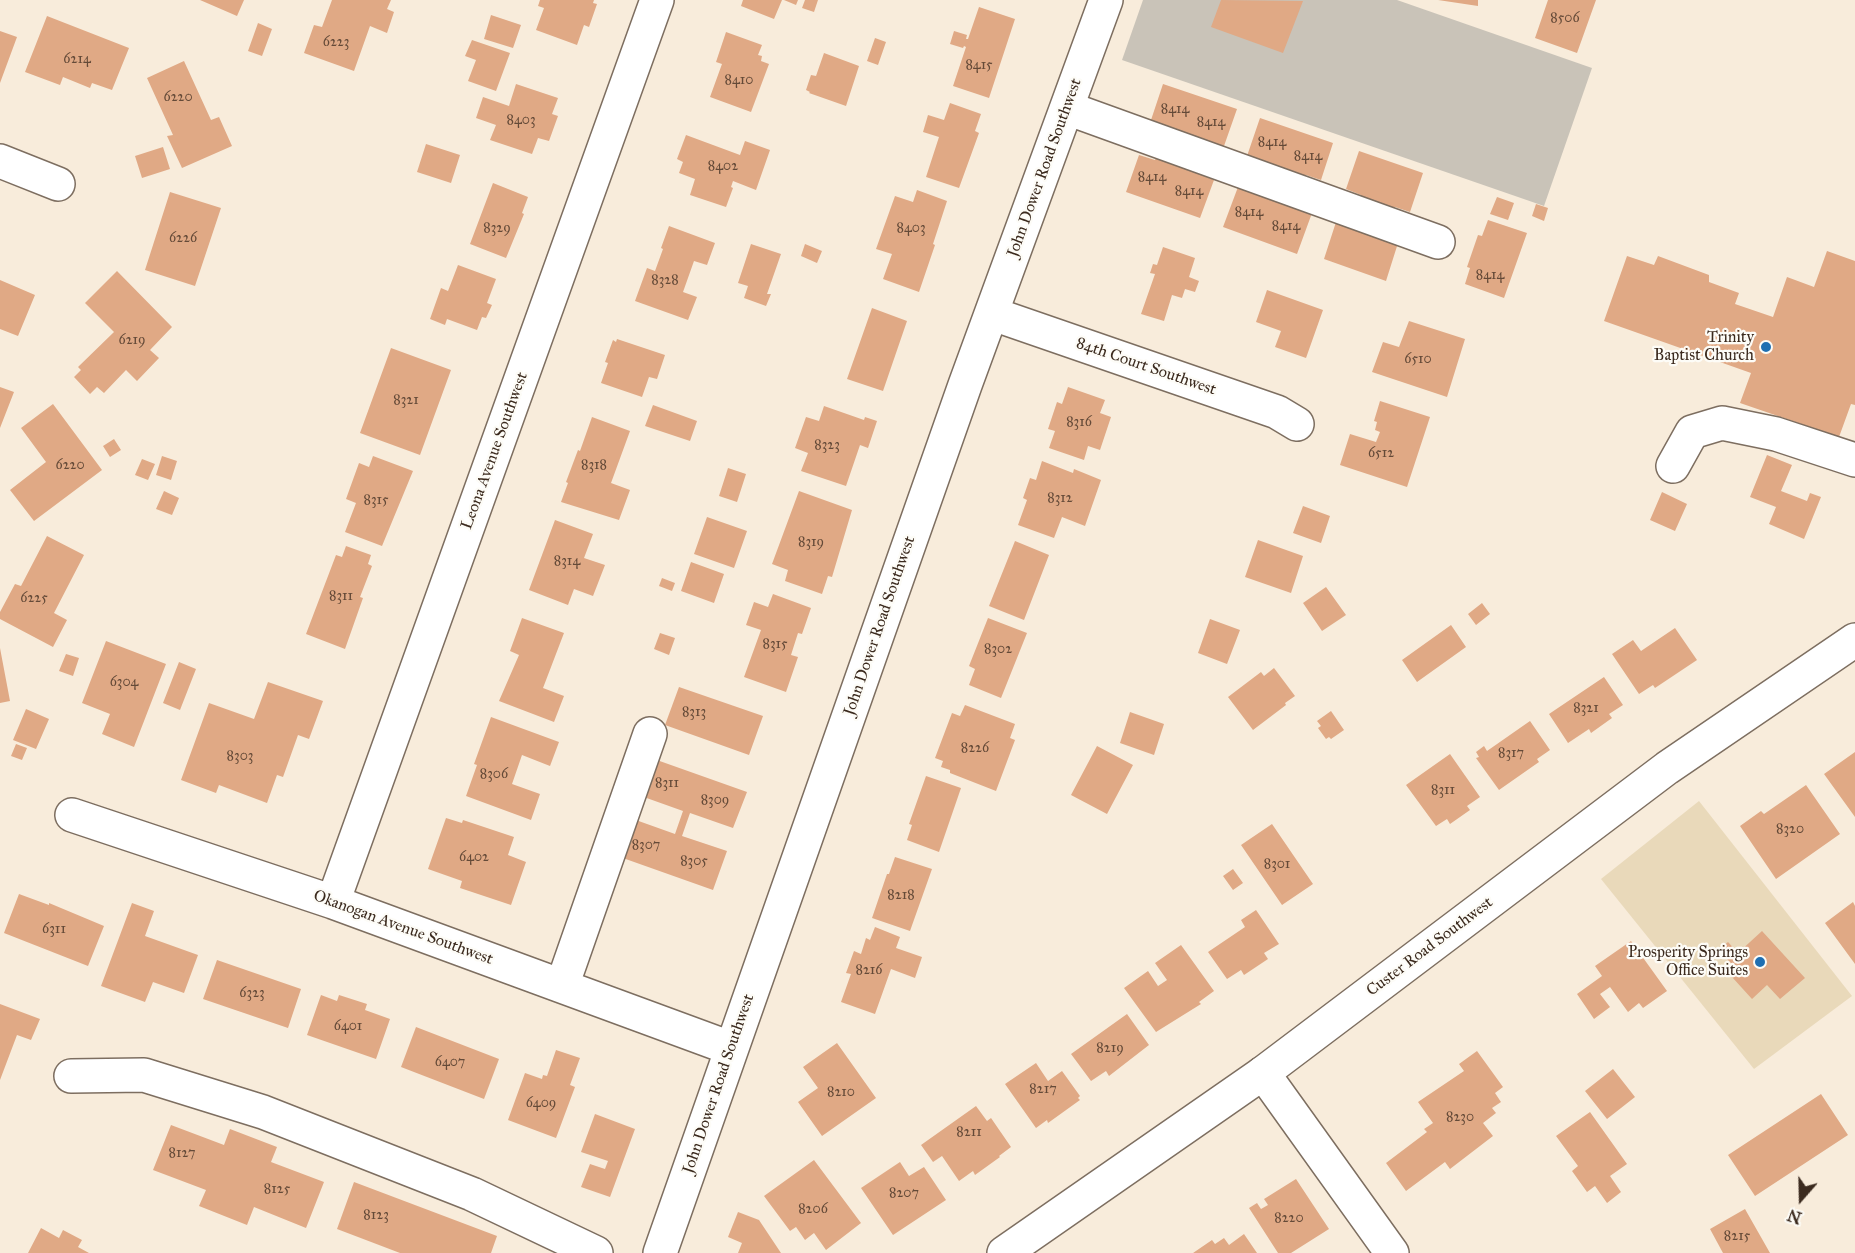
<!DOCTYPE html>
<style>
body{margin:0}
#map{position:relative;width:1855px;height:1253px;overflow:hidden;background:#f8ecdb;font-family:"IM FELL Great Primer",serif}
canvas{display:block}
.north{position:absolute;left:1771px;top:1169px;width:60px;height:60px;-webkit-text-stroke:4px #fdfcf7;paint-order:stroke;rotate:200deg;font-size:16px;font-weight:700;line-height:24px;text-align:center;color:#3b2a1e}
.north::after{content:'';display:block;margin:auto;width:21px;height:27px;background:#3b2a1e;clip-path:polygon(50% 0,100% 100%,50% 72%,0 100%)}
</style>
<div id="map">
<canvas width="1855" height="1253"></canvas>
<div class="north">N</div>
</div>
<script>
const g = document.querySelector('canvas').getContext('2d');
g.lineJoin = 'round';
function fillPath(path, color) { g.fillStyle = color; g.fill(path, 'evenodd'); }
const toPath = rows => new Path2D(rows.map(r => 'M' + r).join(''));
function trace(path, color, width, dash) { g.strokeStyle = color; g.lineWidth = width; g.lineCap = dash ? 'butt' : 'round'; g.setLineDash(dash || []); g.stroke(path); }
function label(font, color, halo, rows, align = 'center') {
  g.font = font + ' "IM FELL Great Primer",serif'; g.lineWidth = 4.5; g.setLineDash([]); g.textBaseline = 'middle'; g.strokeStyle = halo; g.fillStyle = color; for (const [text, x, y, turn = 0] of rows) {
    g.save(); g.translate(x, y); g.rotate((+turn || 0) * Math.PI / 180); g.textAlign = isNaN(turn) ? turn : align; if (halo) g.strokeText(text, 0, 0); g.fillText(text, 0, 0); g.restore();
  }
}
const built = toPath([
 [1699,801,1852,996,1754,1069,1601,879]
]);
const industrial = toPath([
 [1143,0,1397,0,1592,68,1544,206,1122,60]
]);
const building = toPath([
 [200,0,244,0,237,16],
 [332,0,391,0,387,9,394,12,387,33,370,26,354,71,304,53,314,25,322,27],
 [540,0,594,0,593,3,597,4,589,27,584,25,577,45,536,30,544,8,538,6],
 [743,0,782,0,774,19,741,6],
 [784,0,798,0,796,5],
 [805,0,818,0,814,12,802,8],
 [1221,0,1303,1,1283,53,1211,27],
 [1438,0,1478,0,1478,6],
 [1548,0,1596,0,1577,53,1535,38],
 [979,7,1015,19,989,98,953,86,966,47,964,46,963,48,950,44,954,31,967,35,966,39,968,39],
 [491,15,521,25,513,48,484,39],
 [47,16,129,48,112,90,92,83,90,88,63,77,60,85,25,72],
 [258,23,272,29,262,56,248,51],
 [0,31,17,37,0,83],
 [726,32,762,45,758,55,762,56,761,61,769,64,751,112,710,97,722,64,716,62],
 [875,38,886,42,878,65,867,61],
 [472,40,510,53,496,91,468,81,476,60,465,56],
 [824,53,859,66,846,106,809,93,810,92,806,90,811,75,816,76],
 [184,61,211,120,219,117,232,146,182,168,167,136,173,135,147,78],
 [516,84,558,98,552,114,558,116,549,141,538,138,532,154,490,140,496,125,476,118,483,97,509,106],
 [1163,84,1237,109,1224,146,1209,142,1208,144,1150,123],
 [950,103,981,114,975,131,979,133,959,188,926,177,939,137,923,132,928,115,944,120],
 [1260,118,1333,143,1321,180,1306,175,1304,178,1247,156],
 [686,135,740,155,745,141,770,150,756,190,733,181,731,187,733,188,726,207,690,195,695,179,679,173,683,162,677,159],
 [426,144,460,155,451,183,417,172],
 [163,147,170,169,142,178,135,156],
 [1359,151,1423,173,1410,212,1395,207,1394,209,1360,198,1361,195,1346,189],
 [1139,155,1155,160,1156,157,1200,172,1199,174,1214,180,1200,218,1126,192],
 [493,183,528,197,522,213,524,214,506,258,470,244],
 [1238,187,1312,213,1297,254,1223,227],
 [917,190,947,201,933,244,935,245,919,292,883,279,892,254,876,249,895,196,913,202],
 [170,192,221,208,195,286,145,270],
 [1497,197,1514,203,1508,220,1490,214],
 [1536,204,1548,208,1544,221,1532,216],
 [1488,220,1527,233,1504,298,1465,284,1470,268,1467,267,1478,235,1482,236],
 [1336,222,1398,243,1386,281,1324,259],
 [669,226,715,243,707,265,694,261,683,292,697,297,688,320,635,301,647,268,655,271,663,249,661,248],
 [751,244,781,254,767,294,771,294,766,306,744,298,748,286,738,283],
 [805,244,822,251,817,263,801,256],
 [1163,247,1195,258,1189,277,1199,281,1195,292,1185,289,1182,298,1172,295,1164,321,1141,314,1155,274,1150,273,1153,264,1157,265],
 [1827,251,1855,261,1855,405,1851,404,1839,437,1740,403,1751,373,1604,321,1627,256,1654,265,1658,256,1709,275,1709,282,1739,293,1735,304,1773,317,1787,277,1814,287],
 [458,265,496,279,487,303,492,305,486,318,482,317,477,330,447,319,445,325,430,319,441,288,448,291],
 [117,271,172,327,150,350,159,358,137,381,126,370,104,393,97,387,90,394,74,377,81,370,78,367,114,332,85,303],
 [0,280,35,295,18,336,0,329],
 [1267,290,1323,310,1306,358,1275,347,1281,331,1256,322],
 [872,308,907,321,883,391,847,379],
 [1409,321,1465,339,1447,397,1372,372,1383,342,1399,347],
 [617,339,665,355,657,379,649,377,642,397,601,383,608,363,605,362,613,340,616,342],
 [391,348,451,370,420,455,360,433],
 [0,387,14,392,0,428],
 [1068,387,1105,400,1100,413,1111,417,1100,450,1088,446,1084,460,1049,448,1055,431,1048,429,1057,402,1062,404],
 [1380,401,1430,417,1407,487,1340,465,1350,434,1376,442,1380,432,1375,430,1377,422,1374,421],
 [53,404,102,470,34,521,10,490,46,462,21,428],
 [653,405,697,421,690,441,645,426],
 [824,406,864,420,865,417,877,421,868,448,860,445,846,486,801,471,808,453,795,448,806,417,819,421],
 [592,417,630,431,611,483,630,490,619,520,561,502,568,483,566,482,578,450,580,451],
 [114,439,121,450,110,457,103,446],
 [1767,455,1792,465,1781,491,1807,501,1810,493,1821,497,1804,539,1769,524,1776,507,1750,497],
 [162,456,177,461,171,480,156,475],
 [373,456,413,471,382,546,345,532,356,503,346,499,359,463,369,467],
 [142,459,155,464,148,480,135,475],
 [1042,461,1073,473,1074,469,1101,480,1085,526,1062,517,1054,538,1018,525,1027,500,1023,498,1030,478,1036,480],
 [728,468,746,474,737,502,719,496],
 [164,491,179,498,172,515,156,509],
 [799,491,852,510,832,577,828,576,822,594,785,581,788,570,772,564],
 [1662,492,1687,504,1675,531,1650,520],
 [1303,506,1330,516,1321,543,1293,533],
 [707,517,747,531,734,568,694,554],
 [555,520,593,534,584,558,605,565,593,596,574,589,568,605,529,590],
 [47,536,84,555,54,613,67,620,53,647,0,619,0,612,15,584,21,586],
 [1258,540,1303,556,1291,593,1245,577],
 [1015,541,1049,555,1024,620,989,606],
 [346,546,371,555,368,564,372,566,360,597,363,598,345,649,306,634,336,555,342,557],
 [691,562,724,574,714,603,681,591],
 [662,578,675,583,672,591,659,586],
 [1326,587,1346,615,1322,631,1303,603],
 [773,594,811,608,802,634,798,633,791,655,798,657,786,692,744,677,761,630,746,625,754,602,768,607],
 [1482,603,1490,614,1476,625,1468,614],
 [522,618,564,633,543,688,564,696,554,722,499,701,519,655,510,651],
 [988,618,1027,633,1001,698,969,685,975,669,969,666],
 [1210,619,1240,630,1227,664,1198,653],
 [1451,625,1466,647,1417,682,1402,660],
 [1675,628,1697,660,1655,688,1653,685,1639,694,1612,654,1633,640,1641,651],
 [660,633,675,638,669,655,654,649],
 [106,641,166,664,134,747,102,734,110,714,82,703],
 [0,648,10,701,0,703],
 [66,654,79,658,73,676,59,671],
 [179,662,196,669,180,710,163,703],
 [1274,668,1295,696,1285,703,1286,705,1253,730,1228,697,1261,672,1264,676],
 [1604,677,1623,705,1609,714,1612,718,1591,733,1589,729,1568,743,1549,714],
 [268,682,323,701,309,739,298,735,283,777,277,775,267,803,219,785,216,793,181,780,209,703,254,719],
 [679,687,763,716,749,755,665,725],
 [965,705,1015,724,1010,738,1015,740,996,791,950,773,950,770,941,767,943,761,935,758,952,713,960,716],
 [26,709,49,719,36,749,13,740],
 [1331,711,1344,730,1331,739,1329,737,1326,739,1318,728,1321,726,1317,721],
 [1130,712,1164,724,1154,755,1120,743],
 [491,717,559,742,550,766,522,755,512,784,540,794,531,820,466,796,477,765,474,764],
 [1530,721,1550,750,1537,759,1539,762,1499,790,1476,758,1479,757,1476,752,1484,746,1487,751],
 [16,744,27,748,22,760,11,756],
 [1097,746,1133,765,1107,814,1071,795],
 [1855,752,1855,817,1824,774],
 [1450,754,1480,797,1467,806,1470,810,1450,824,1447,819,1436,826,1406,785],
 [654,759,747,792,733,828,690,813,682,836,727,851,713,890,620,857,633,819,675,834,683,811,641,796],
 [926,776,961,788,939,852,907,840,912,825,909,824],
 [1806,785,1840,834,1776,879,1740,826,1761,811,1764,814],
 [446,818,462,823,463,820,514,837,508,855,526,862,511,905,460,888,462,881,428,869],
 [1272,824,1313,884,1282,905,1241,845],
 [895,857,932,869,910,931,872,918,887,874,889,874],
 [1233,869,1243,883,1233,890,1223,876],
 [19,894,49,905,49,903,104,926,88,966,4,933],
 [1853,902,1855,906,1855,964,1825,923],
 [132,903,154,911,145,936,198,955,184,993,153,982,145,1002,101,986],
 [1256,910,1279,944,1264,953,1268,959,1244,975,1241,970,1227,979,1208,952,1245,927,1241,920],
 [875,927,900,937,896,948,922,957,915,978,891,969,875,1014,841,1002,851,974,846,973,854,951,861,954,866,938,870,940],
 [1762,931,1805,978,1780,999,1767,985,1752,999,1732,977,1738,971,1719,950,1728,942,1738,953],
 [1631,941,1667,991,1643,1008,1639,1003,1628,1012,1610,987,1600,994,1610,1007,1594,1019,1577,994,1602,976,1595,966],
 [1181,945,1214,991,1199,1002,1201,1004,1156,1032,1124,988,1148,971,1158,986,1167,980,1155,963],
 [217,960,301,989,288,1028,203,999],
 [321,995,337,1001,339,995,367,1004,365,1010,390,1019,376,1059,307,1035],
 [0,1004,40,1019,31,1040,17,1035,0,1080],
 [1127,1014,1149,1045,1109,1076,1106,1071,1091,1081,1071,1054],
 [416,1027,499,1059,484,1099,401,1067],
 [837,1043,876,1098,822,1136,798,1102,818,1088,803,1067],
 [556,1050,580,1058,570,1085,575,1087,556,1138,508,1120,525,1073,542,1079,543,1075,547,1076],
 [1477,1051,1503,1087,1495,1093,1501,1102,1492,1108,1496,1113,1483,1123,1493,1136,1450,1169,1445,1162,1406,1191,1386,1163,1427,1132,1424,1129,1433,1123,1418,1102,1464,1071,1459,1064],
 [1036,1063,1048,1081,1062,1071,1080,1096,1078,1098,1080,1100,1048,1123,1047,1120,1036,1128,1005,1084],
 [1613,1069,1635,1097,1607,1119,1585,1091],
 [1821,1094,1848,1135,1755,1196,1728,1155],
 [976,1106,987,1121,991,1118,1011,1147,999,1156,1000,1157,975,1175,973,1171,959,1181,942,1156,933,1162,921,1145],
 [1590,1112,1627,1164,1610,1176,1621,1192,1607,1203,1595,1186,1587,1192,1572,1171,1578,1166,1556,1136],
 [595,1114,635,1129,610,1197,581,1187,590,1164,605,1169,608,1161,581,1152],
 [171,1125,224,1145,230,1129,277,1147,271,1162,324,1182,306,1228,254,1207,247,1225,199,1206,206,1190,153,1170],
 [814,1160,861,1223,826,1250,814,1233,805,1240,796,1227,790,1231,764,1196],
 [900,1162,909,1176,924,1167,946,1200,893,1235,861,1188],
 [1296,1179,1329,1229,1291,1253,1278,1253,1249,1208,1257,1203,1261,1209,1268,1205,1264,1199],
 [354,1182,497,1236,491,1253,400,1253,337,1229],
 [1745,1209,1770,1253,1723,1253,1710,1229],
 [738,1212,759,1220,781,1253,738,1253,742,1243,728,1237],
 [41,1228,59,1238,63,1230,82,1240,78,1247,89,1253,28,1253],
 [1244,1234,1257,1253,1193,1253,1212,1240,1215,1244,1224,1238,1229,1245]
]);
const minor = toPath([
 [1067,108,1438,242],
 [0,161,58,184],
 [993,314,1277,412,1297,424],
 [1673,466,1692,432,1722,423,1776,434,1855,460],
 [72,815,333,902,730,1048],
 [333,902,657,0],
 [562,986,650,734],
 [1263,1073,1392,1253],
 [71,1076,144,1075,263,1112,472,1194,596,1253],
 [660,1253,965,385,1106,0]
]);
const major = toPath([
 [1004,1253,1263,1073,1667,768,1855,640]
]);
const markers = [
 [1766,347,6,"#1f6fb2"],
 [1760,962,6,"#1f6fb2"]
];
const numberNames = [
 ["8506",1565,19],
 ["6223",336,43],
 ["6214",77,60],
 ["8415",979,66],
 ["8410",739,81],
 ["6220",178,98],
 ["8414",1175,110],
 ["8403",521,121],
 ["8414",1211,123],
 ["8414",1272,143],
 ["8414",1308,157],
 ["8402",723,167],
 ["8414",1152,178],
 ["8414",1189,192],
 ["8414",1249,213],
 ["8414",1286,227],
 ["8329",497,229],
 ["8403",911,229],
 ["6226",183,239],
 ["8414",1490,276],
 ["8328",665,281],
 ["6219",132,341],
 ["6510",1418,360],
 ["8321",406,401],
 ["8316",1079,423],
 ["8323",827,446],
 ["6512",1381,454],
 ["6220",70,466],
 ["8318",594,466],
 ["8312",1060,499],
 ["8315",376,501],
 ["8319",811,543],
 ["8314",567,562],
 ["8311",341,597],
 ["6225",34,599],
 ["8315",775,645],
 ["8302",998,650],
 ["6304",124,683],
 ["8321",1586,709],
 ["8313",694,713],
 ["8226",975,749],
 ["8317",1511,754],
 ["8303",240,757],
 ["8306",494,775],
 ["8311",667,784],
 ["8311",1443,791],
 ["8309",715,801],
 ["8320",1790,830],
 ["8307",646,846],
 ["6402",474,858],
 ["8305",694,862],
 ["8301",1277,865],
 ["8218",901,896],
 ["6311",54,930],
 ["8216",869,971],
 ["6323",252,994],
 ["6401",348,1027],
 ["8219",1110,1049],
 ["6407",450,1063],
 ["8217",1043,1090],
 ["8210",841,1093],
 ["6409",541,1104],
 ["8230",1460,1118],
 ["8211",969,1133],
 ["8127",182,1154],
 ["8125",277,1190],
 ["8207",904,1194],
 ["8206",813,1210],
 ["8123",376,1216],
 ["8220",1289,1219],
 ["8215",1737,1237]
];
const streetNames = [
 ["John Dower Road Southwest",1045,168,-70],
 ["84th Court Southwest",1146,367,19],
 ["Leona Avenue Southwest",495,451,-70],
 ["John Dower Road Southwest",880,626,-71],
 ["Okanogan Avenue Southwest",403,928,20],
 ["Custer Road Southwest",1430,947,-37],
 ["John Dower Road Southwest",719,1084,-71]
];
const poiNames = [
 ["Trinity",1754,338],
 ["Baptist Church",1754,356],
 ["Prosperity Springs",1748,953],
 ["Office Suites",1748,971]
];
fillPath(built, '#e9d9ba');
fillPath(industrial, '#c9c3b8');
fillPath(building, '#e0a985');
trace(minor, '#7d6e60', 36);
trace(major, '#7d6e60', 36);
trace(minor, '#fff', 33);
trace(major, '#fff', 33);
for (const [x, y, r, color] of markers) { const dot = new Path2D(); dot.arc(x, y, r, 0, 2 * Math.PI); g.fillStyle = color; g.fill(dot); trace(dot, '#fdfcf7', 2); }
label('14px', '#644a38', null, numberNames);
label('16px', '#3b2a1e', '#fdfcf7', streetNames);
label('16px', '#3b2a1e', '#fdfcf7', poiNames, 'right');
</script>
